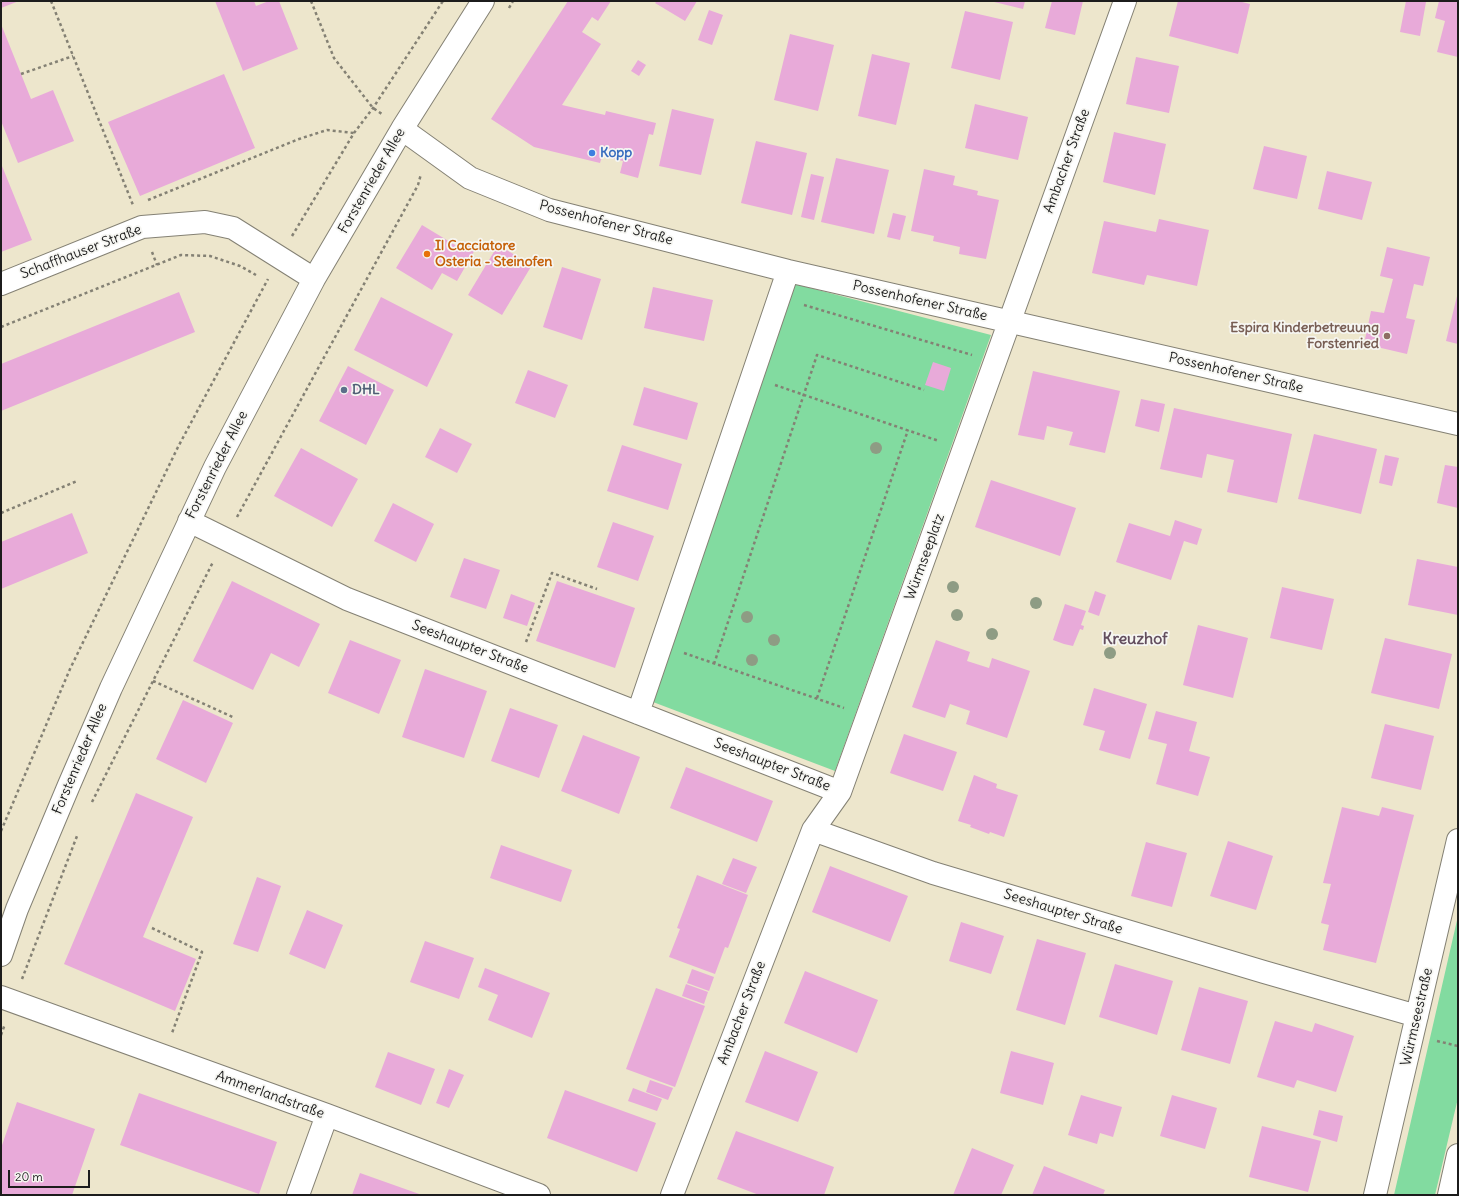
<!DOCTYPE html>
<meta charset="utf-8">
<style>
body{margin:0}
#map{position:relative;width:1459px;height:1196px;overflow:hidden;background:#ede6cc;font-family:Delius,sans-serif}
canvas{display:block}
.frame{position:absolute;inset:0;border:2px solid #1c1c1c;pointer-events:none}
.scale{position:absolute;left:8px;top:1170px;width:82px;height:18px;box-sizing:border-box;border:2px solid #1c1c1c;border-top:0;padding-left:5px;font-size:12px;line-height:14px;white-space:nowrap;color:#1c1c1c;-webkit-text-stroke:3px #f6f6f2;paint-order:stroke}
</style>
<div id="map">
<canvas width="1459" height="1196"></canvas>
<div class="frame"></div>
<div class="scale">20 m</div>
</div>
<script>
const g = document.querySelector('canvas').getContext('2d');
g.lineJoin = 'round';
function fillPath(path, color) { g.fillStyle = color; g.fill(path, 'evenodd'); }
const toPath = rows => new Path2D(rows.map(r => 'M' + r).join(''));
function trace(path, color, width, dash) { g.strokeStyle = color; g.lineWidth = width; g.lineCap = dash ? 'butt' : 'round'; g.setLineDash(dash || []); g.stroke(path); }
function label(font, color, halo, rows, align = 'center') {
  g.font = font + ' Delius,sans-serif'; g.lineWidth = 3.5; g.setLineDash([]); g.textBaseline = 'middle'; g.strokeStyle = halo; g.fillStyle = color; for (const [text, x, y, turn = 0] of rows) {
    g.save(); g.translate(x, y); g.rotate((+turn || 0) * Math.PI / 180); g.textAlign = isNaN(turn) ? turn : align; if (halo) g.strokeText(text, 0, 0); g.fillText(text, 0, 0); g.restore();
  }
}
const green = toPath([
 [795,284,991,335,835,771,653,702],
 [1458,916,1458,1098,1435,1195,1394,1195]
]);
const building = toPath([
 [1,1,19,1,1,8],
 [215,1,254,1,256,6,269,1,279,1,298,49,243,71],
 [568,1,611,1,598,21,592,17,582,32,601,44,562,105,605,115,606,111,656,123,653,135,649,134,638,178,620,173,623,161,602,156,600,163,534,147,491,119],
 [657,1,697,1,685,21,655,3],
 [990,1,1025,1,1023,9],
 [1052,1,1083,1,1075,35,1045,28],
 [1178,1,1238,1,1250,4,1238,54,1169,36],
 [1406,1,1426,2,1420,36,1400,32],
 [1439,1,1458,1,1458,57,1437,52,1445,21,1435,18],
 [709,10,723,15,712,45,698,40],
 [965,11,1013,22,1000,80,951,68],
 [1,24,31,99,53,90,74,141,18,163,1,121],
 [790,34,834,45,818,111,774,100],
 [872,54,910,63,896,125,858,116],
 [1136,57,1179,66,1169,113,1126,104],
 [638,60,646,65,639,76,631,71],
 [224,74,255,148,140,196,108,122],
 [975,104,1028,117,1018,160,965,148],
 [672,109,714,119,701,175,659,166],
 [1114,132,1166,144,1155,195,1103,182],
 [756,141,807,153,792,215,741,203],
 [1264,146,1307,156,1297,199,1253,189],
 [836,158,889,170,874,234,821,222],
 [2,166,32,240,1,252,1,167],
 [924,169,955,176,953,185,978,191,977,195,999,200,986,259,959,254,960,247,933,241,934,236,911,231],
 [1327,171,1372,182,1362,220,1318,209],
 [811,174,824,177,814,220,801,217],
 [893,213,906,216,900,240,887,237],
 [1159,219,1209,230,1197,286,1147,275,1144,285,1092,273,1104,221,1156,232],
 [422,225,460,248,464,241,476,248,457,281,442,273,432,290,396,268],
 [498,245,532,265,502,315,468,295],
 [1387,247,1430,257,1423,286,1414,284,1406,318,1415,320,1407,354,1364,344,1371,311,1384,313,1393,279,1380,276],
 [562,267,601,279,582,340,543,327],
 [653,287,713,300,704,341,644,328],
 [179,292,195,332,1,411,1,364],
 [1457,296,1458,296,1458,344,1446,341],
 [381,297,453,334,427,387,354,350],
 [933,362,951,368,944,391,925,385],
 [348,366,394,390,366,445,319,421],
 [528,370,568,385,555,418,515,403],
 [1033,371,1120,391,1105,453,1069,445,1073,432,1047,426,1044,440,1018,435],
 [644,387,698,403,687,440,633,425],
 [1141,399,1165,404,1159,432,1135,426],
 [1174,408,1292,434,1277,503,1227,492,1234,460,1207,454,1202,478,1160,469],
 [440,428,472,444,457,473,425,457],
 [1314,434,1377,449,1361,514,1298,499],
 [622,445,682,464,668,510,607,491],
 [301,448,358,479,332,527,274,496],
 [1385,455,1399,458,1392,486,1379,483],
 [1445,465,1458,467,1458,508,1437,503],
 [991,480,1076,508,1060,556,975,527],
 [393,503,434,524,416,562,374,541],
 [72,513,88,553,1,589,1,542],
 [1175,520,1202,529,1197,545,1184,541,1171,580,1116,562,1129,523,1170,536],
 [613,522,654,536,638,581,597,567],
 [464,558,500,570,486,609,450,597],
 [1417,559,1458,567,1458,615,1408,605],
 [232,581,320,624,299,667,271,653,253,690,193,661],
 [557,581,635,608,615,668,536,641],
 [1282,587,1334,599,1322,650,1270,638],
 [1095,591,1106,595,1099,616,1088,612],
 [511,594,535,603,527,626,503,618],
 [1065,604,1086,611,1081,625,1084,626,1083,630,1080,629,1073,646,1064,644,1053,640],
 [1198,625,1248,638,1233,698,1183,685],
 [1385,638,1452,654,1439,709,1371,693],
 [350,640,401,660,379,714,328,693],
 [936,640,970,652,967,661,989,668,992,658,1030,671,1007,738,966,724,970,711,950,704,945,718,912,707],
 [425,669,487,691,464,758,402,737],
 [1094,688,1147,704,1130,759,1099,750,1105,731,1083,725],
 [183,700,233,723,206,783,156,759],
 [510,708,558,725,539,778,491,761],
 [1156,711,1197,722,1189,751,1210,757,1198,796,1156,784,1167,744,1148,739],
 [1385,724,1434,736,1421,790,1371,778],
 [904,734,957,752,943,791,890,773],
 [583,735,640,757,619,814,561,791],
 [686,767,773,801,757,842,670,808],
 [974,775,997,784,996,788,1018,795,1004,837,990,832,989,834,970,827,971,825,958,821],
 [136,793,193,817,143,937,196,959,175,1011,64,964],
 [1342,807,1379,816,1382,807,1414,815,1376,963,1323,950,1329,925,1321,923,1331,884,1323,883],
 [1228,841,1273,856,1256,910,1210,896],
 [1146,842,1187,853,1172,907,1131,896],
 [501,845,572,870,561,902,490,878],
 [733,858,757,867,746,893,722,884],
 [830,866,908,896,890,942,812,912],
 [697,875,748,895,728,948,725,947,715,974,669,957,680,929,677,928],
 [257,877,281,886,258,952,233,944],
 [307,910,343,925,325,969,289,954],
 [961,922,1004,936,991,974,949,961],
 [1037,939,1086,953,1065,1025,1016,1010],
 [425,941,474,958,459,999,410,982],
 [1115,964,1173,981,1157,1035,1099,1017],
 [485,968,550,993,532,1038,488,1020,498,995,478,987],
 [692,969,714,977,709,991,687,983],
 [805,971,878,1000,857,1053,784,1023],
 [686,984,708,992,704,1004,682,996],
 [1199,987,1248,1001,1230,1064,1181,1050],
 [656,988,705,1006,675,1087,626,1069],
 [1275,1021,1312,1032,1315,1023,1354,1036,1336,1092,1297,1080,1294,1088,1257,1077],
 [765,1051,818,1072,798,1122,745,1102],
 [1011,1051,1054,1063,1043,1105,1000,1093],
 [388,1052,435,1069,421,1105,375,1087],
 [449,1069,464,1075,449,1108,436,1103],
 [650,1080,673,1088,668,1100,646,1092],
 [633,1088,662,1099,657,1111,628,1101],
 [565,1090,656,1123,637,1172,547,1138],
 [139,1093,277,1142,259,1194,120,1145],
 [1081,1095,1122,1107,1113,1137,1100,1133,1097,1144,1068,1135],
 [1172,1095,1217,1108,1205,1149,1160,1136],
 [17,1102,95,1129,72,1195,6,1195,1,1193,1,1148],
 [1319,1110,1343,1116,1337,1142,1313,1135],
 [1262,1126,1321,1141,1308,1192,1249,1177],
 [736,1131,834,1167,824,1195,759,1195,717,1179],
 [972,1148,1014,1165,1001,1195,953,1195],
 [1044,1166,1105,1190,1103,1195,1032,1195],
 [360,1173,422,1195,352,1195]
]);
const path = toPath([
 [51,1,133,205],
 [311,1,334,58,373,108,382,114],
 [509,8,513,1],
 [21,74,73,56],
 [148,200,299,139,327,130,354,133],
 [292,236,354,133,373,108,443,1],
 [152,252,157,265],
 [804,305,972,355],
 [1,327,181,255,210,256,240,266,256,275],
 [775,385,939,441],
 [1,513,77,481],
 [237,517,418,185,421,174],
 [526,642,552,573,597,589],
 [684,653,844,708],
 [714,664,817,355,924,390],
 [153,681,235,718],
 [817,698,908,430],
 [92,802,213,562],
 [1,831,70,669,178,447,268,279],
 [152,928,202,952,172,1033],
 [22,979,77,836],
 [1,1035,5,1024],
 [1437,1041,1458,1046]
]);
const street = toPath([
 [402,129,470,178,549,210,788,271,1458,424],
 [1,284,142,227,205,222,233,228,314,279],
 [189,521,347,599,840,792],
 [638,713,788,271],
 [813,830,933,873,1264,972,1417,1016],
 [1,955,17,909,69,785,111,688,215,467,314,279,402,129,483,1],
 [1,997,327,1115,539,1195],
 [298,1195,327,1115],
 [672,1195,813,830,840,792,1125,1],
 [1375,1195,1458,840],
 [1449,1195,1458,1155]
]);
const trees = [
 [876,448],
 [953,587],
 [1036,603],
 [957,615],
 [747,617],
 [992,634],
 [774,640],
 [1110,653],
 [752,660]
];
const markers = [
 [592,153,4,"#3f7fe0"],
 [427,254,4,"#e8710a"],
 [1387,336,4,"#8d6e63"],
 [344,390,4,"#5c6f8a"]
];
const shopNames = [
 ["Kopp",600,153]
];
const streetNames = [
 ["Ambacher Straße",1067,161,-70],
 ["Forstenrieder Allee",372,181,-60],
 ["Possenhofener Straße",606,223,15],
 ["Schaffhauser Straße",81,252,-21],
 ["Possenhofener Straße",920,301,13],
 ["Possenhofener Straße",1236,373,13],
 ["Forstenrieder Allee",217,465,-63],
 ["Würmseeplatz",925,557,-70],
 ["Seeshaupter Straße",470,647,21],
 ["Forstenrieder Allee",80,759,-67],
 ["Seeshaupter Straße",772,765,21],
 ["Seeshaupter Straße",1063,912,17],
 ["Ambacher Straße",742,1013,-69],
 ["Würmseestraße",1417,1017,-77],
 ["Ammerlandstraße",270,1095,20]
];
const foodNames = [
 ["Il Cacciatore",435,246],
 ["Osteria - Steinofen",435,262]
];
const educationNames = [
 ["Espira Kinderbetreuung",1379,328],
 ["Forstenried",1379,344]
];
const serviceNames = [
 ["DHL",352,390]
];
const quarterNames = [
 ["Kreuzhof",1135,639]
];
fillPath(green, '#82dba0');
fillPath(building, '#e8aad9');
trace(street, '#848174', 24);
trace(path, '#848174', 2.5, [3, 3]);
trace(street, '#fff', 22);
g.fillStyle = '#8e9c84';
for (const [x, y] of trees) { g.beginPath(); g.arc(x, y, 6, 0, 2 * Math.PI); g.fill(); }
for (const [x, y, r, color] of markers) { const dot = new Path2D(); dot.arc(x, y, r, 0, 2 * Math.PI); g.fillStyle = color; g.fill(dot); trace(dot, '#f6f6f2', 1.5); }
label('bold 14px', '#366cbe', '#f6f6f2', shopNames, 'left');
label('14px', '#1c1c1c', '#f6f6f2', streetNames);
label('bold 14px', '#c56008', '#f6f6f2', foodNames, 'left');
label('bold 14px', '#785e54', '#f6f6f2', educationNames, 'right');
label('bold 14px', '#4e5e75', '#f6f6f2', serviceNames, 'left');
label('bold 16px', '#634e5e', '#f6f6f2', quarterNames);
</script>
